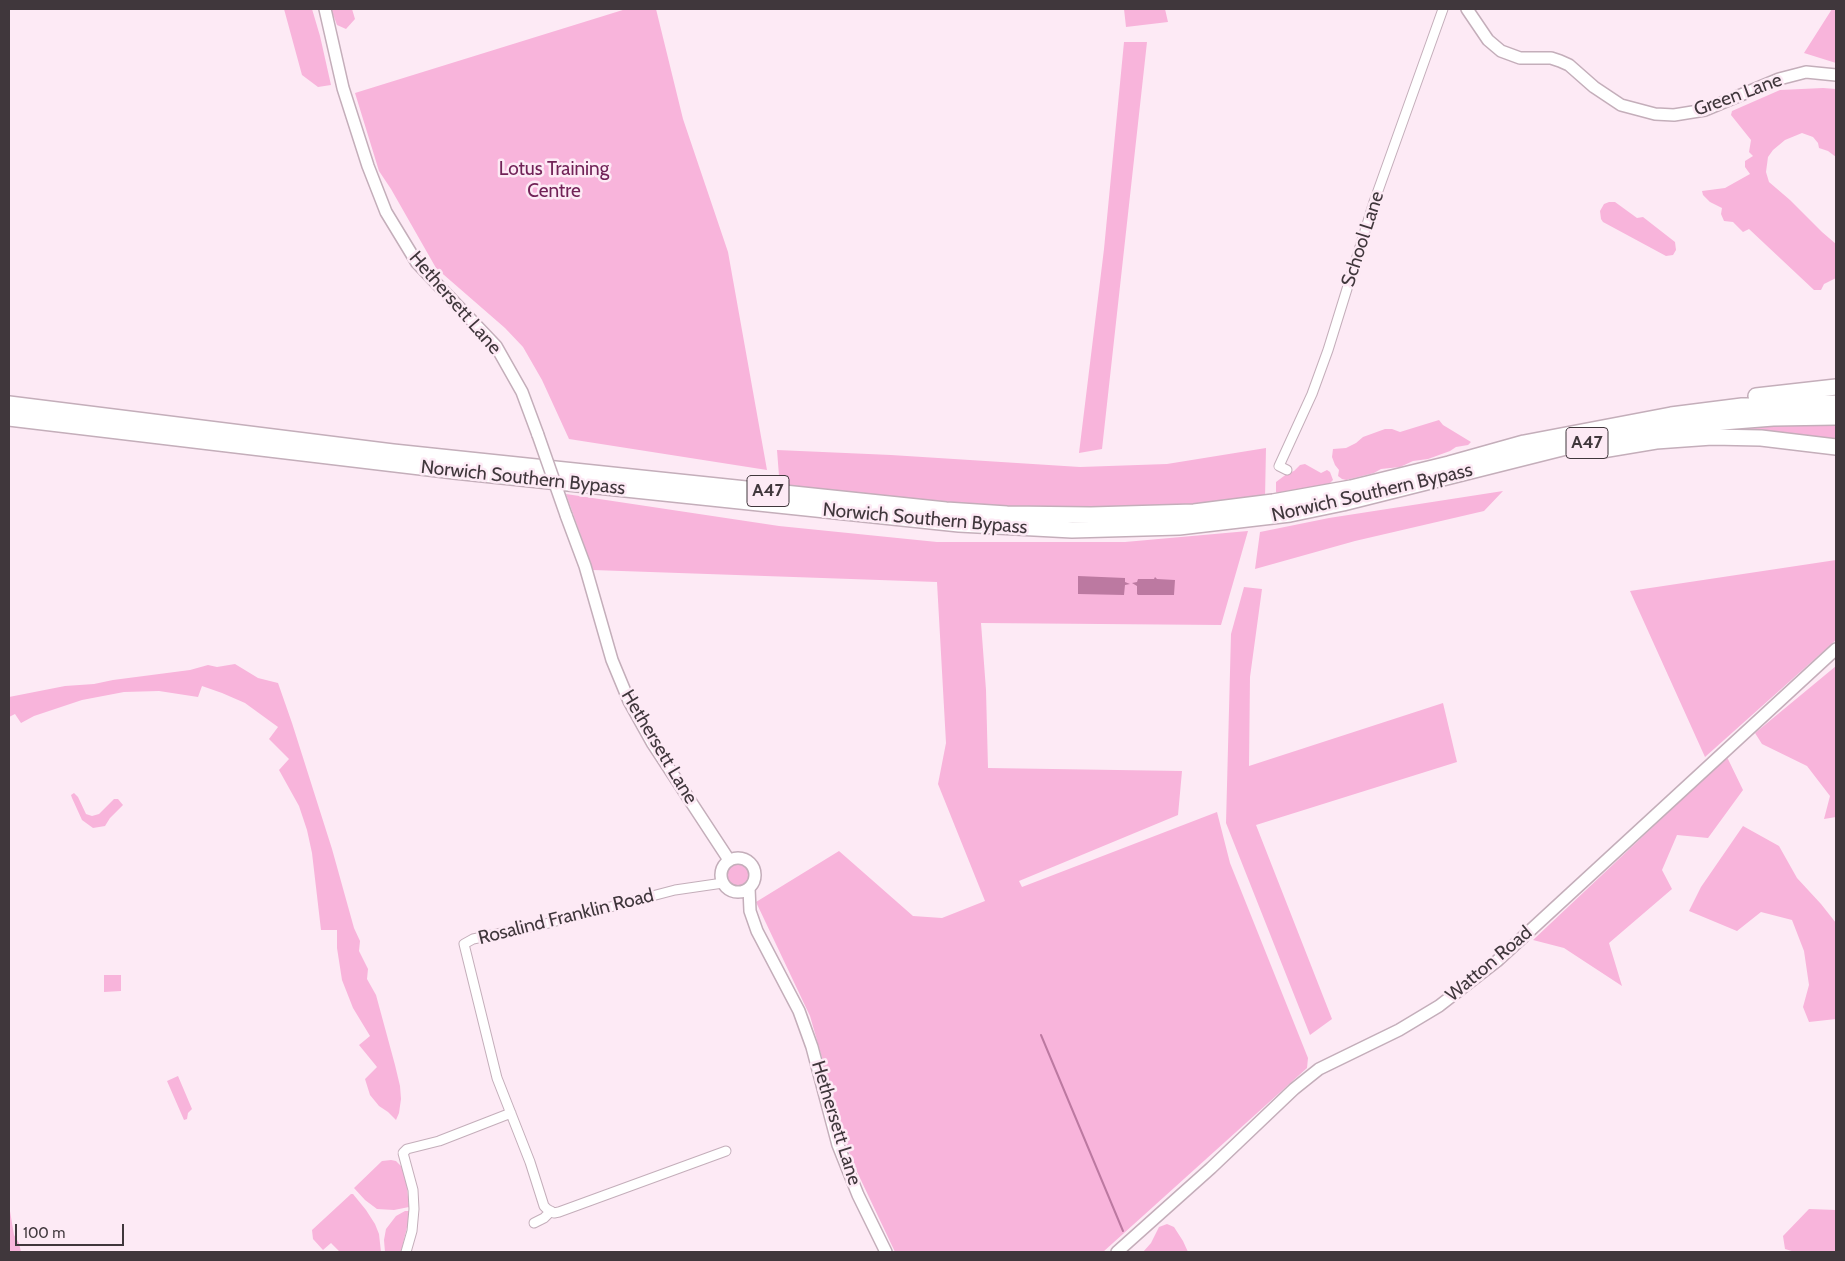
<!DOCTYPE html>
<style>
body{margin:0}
#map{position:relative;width:1845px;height:1261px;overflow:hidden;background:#fdeaf5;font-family:Cabin,sans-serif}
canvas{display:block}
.frame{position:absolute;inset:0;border:10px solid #40373c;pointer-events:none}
.scale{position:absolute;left:15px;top:1224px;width:109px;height:22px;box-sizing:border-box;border:2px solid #40373c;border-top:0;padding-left:6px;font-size:15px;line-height:18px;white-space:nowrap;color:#40373c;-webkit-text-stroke:4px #fdeaf5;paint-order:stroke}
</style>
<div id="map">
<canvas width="1845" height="1261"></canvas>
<div class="frame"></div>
<div class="scale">100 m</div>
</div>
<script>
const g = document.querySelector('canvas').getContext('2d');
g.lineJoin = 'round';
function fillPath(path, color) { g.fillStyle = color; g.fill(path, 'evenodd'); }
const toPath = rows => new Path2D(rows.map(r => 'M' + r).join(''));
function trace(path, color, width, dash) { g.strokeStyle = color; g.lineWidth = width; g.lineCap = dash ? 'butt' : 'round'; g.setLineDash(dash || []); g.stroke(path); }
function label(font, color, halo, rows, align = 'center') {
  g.font = font + ' Cabin,sans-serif'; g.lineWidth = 5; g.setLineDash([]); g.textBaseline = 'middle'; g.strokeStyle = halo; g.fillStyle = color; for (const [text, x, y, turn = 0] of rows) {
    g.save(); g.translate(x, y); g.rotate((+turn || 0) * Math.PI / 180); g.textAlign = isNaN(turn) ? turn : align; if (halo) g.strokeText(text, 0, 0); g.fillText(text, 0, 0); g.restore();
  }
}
const green = toPath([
 [284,9,312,9,320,36,331,85,318,87,302,75],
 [331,9,352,9,355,19,346,29,337,25],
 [626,9,656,9,683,119,728,252,767,470,569,439,542,380,523,347,505,328,436,268,391,189,379,171,355,93],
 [1124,9,1165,9,1168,22,1126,27],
 [1832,9,1836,9,1836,63,1804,53],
 [1124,42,1147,42,1102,449,1079,453,1104,249],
 [1823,88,1836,89,1836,161,1836,157,1828,151,1819,148,1818,143,1813,137,1802,133,1785,140,1773,150,1768,157,1766,172,1769,182,1790,200,1822,232,1836,244,1836,278,1824,284,1821,290,1814,290,1749,229,1743,232,1733,222,1724,221,1721,214,1722,208,1710,202,1703,195,1702,191,1725,188,1750,174,1745,167,1745,161,1753,156,1749,152,1751,140,1731,115,1732,111,1780,90],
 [1609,202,1615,202,1637,218,1643,217,1675,242,1676,250,1673,255,1666,256,1603,222,1601,219,1600,211,1604,204],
 [1439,420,1443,425,1471,442,1468,445,1456,447,1450,451,1428,459,1413,461,1400,467,1381,469,1374,473,1346,480,1342,479,1338,476,1339,470,1335,465,1332,457,1333,449,1346,448,1356,443,1363,437,1385,429,1392,429,1400,432],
 [1751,426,1836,426,1836,442,1654,437],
 [1266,448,1265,498,1168,507,1038,510,780,489,777,450,891,455,1080,467,1167,464],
 [1305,464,1321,473,1327,470,1330,472,1333,480,1329,484,1278,494,1276,492,1276,482,1288,473,1294,471,1300,465],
 [1503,491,1484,511,1355,541,1255,569,1260,532,1329,518],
 [566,494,779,526,937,542,1125,542,1248,531,1221,625,981,623,986,690,988,768,1182,771,1178,815,1019,881,1022,887,1217,812,1230,863,1308,1058,1307,1068,1103,1252,895,1252,851,1159,810,1016,756,902,839,851,913,916,942,918,985,901,938,784,946,743,937,582,593,570],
 [1836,560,1836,640,1705,757,1630,591],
 [1244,587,1262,589,1250,677,1249,766,1443,703,1457,762,1256,825,1332,1019,1310,1035,1226,823,1231,634],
 [235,664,258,678,278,683,292,723,332,849,354,928,360,941,359,951,368,969,367,979,376,995,395,1065,400,1086,401,1099,399,1113,396,1120,388,1112,379,1106,370,1095,365,1079,377,1067,359,1045,370,1036,353,1008,342,980,337,948,337,930,321,930,312,853,307,830,299,806,279,770,289,759,269,739,278,727,245,703,222,693,202,686,198,697,159,691,124,692,82,700,34,716,21,723,15,714,9,717,9,697,65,686,94,684,113,680,190,670,208,665,217,667],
 [1836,666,1836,817,1824,819,1830,796,1807,766,1762,744,1755,733],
 [1727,757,1743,790,1708,838,1677,835,1662,870,1672,889,1609,943,1622,986,1564,948,1533,940],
 [74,793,78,797,86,814,92,816,99,814,114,799,118,799,123,805,110,818,105,826,93,828,82,820,72,798,71,795],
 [1743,826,1779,846,1797,878,1821,904,1836,923,1836,1019,1809,1022,1803,1007,1809,985,1804,951,1792,920,1761,912,1737,931,1689,911,1701,887],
 '725 875a13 13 0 1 1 26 0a13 13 0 1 1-26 0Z',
 [104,975,121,975,121,991,104,992],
 [178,1076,192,1109,188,1113,187,1119,184,1120,167,1081],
 [391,1160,396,1161,402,1167,407,1187,409,1207,394,1210,377,1209,365,1200,354,1188,382,1161],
 [351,1194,353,1194,366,1210,375,1224,379,1234,381,1252,340,1252,331,1243,323,1250,313,1239,312,1230],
 [9,1205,14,1235,19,1243,21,1252,9,1251],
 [1809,1209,1836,1210,1836,1252,1795,1252,1785,1249,1783,1236],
 [405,1211,409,1211,409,1219,401,1252,385,1252,384,1240,386,1229,396,1216],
 [1167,1224,1174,1227,1183,1241,1188,1252,1143,1252,1151,1243,1159,1227]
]);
const water = toPath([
 [1078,576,1125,578,1125,582,1130,584,1125,585,1124,595,1078,594],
 [1155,577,1157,579,1175,580,1174,595,1138,595,1137,594,1137,586,1132,583,1137,582,1138,579,1154,579]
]);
const stream = toPath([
 [1041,1035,1123,1231]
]);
const street = toPath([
 [1287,470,1279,466,1312,394,1328,350,1374,202,1443,9],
 [723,883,675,890,545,924,473,939,464,944,497,1078,530,1162,544,1206,547,1209,554,1213,559,1212,726,1151],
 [534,1223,544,1218,551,1211],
 [406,1252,412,1231,414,1209,413,1190,403,1153,407,1149,439,1141,511,1113]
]);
const secondary = toPath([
 [325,9,343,88,368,166,386,212,417,263,496,346,522,392,538,435],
 [1467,9,1488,40,1501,51,1520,58,1551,58,1560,61,1569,65,1594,87,1621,105,1655,114,1674,115,1705,110,1779,79,1806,72,1836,75],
 [566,515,585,566,612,660,629,701,653,744,729,860],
 '721 875a17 17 0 1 1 34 0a17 17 0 1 1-34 0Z',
 [749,888,750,911,757,931,799,1011,812,1047,838,1145,858,1195,886,1252],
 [1117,1252,1211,1168,1294,1089,1319,1069,1399,1030,1439,1006,1497,961,1836,649]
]);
const highway = toPath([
 [1756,396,1836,387],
 [9,404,393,452,946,510,1007,514,1091,515,1194,512,1273,502,1351,488,1449,464,1524,443,1671,415,1742,406,1836,403],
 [9,418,454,471,959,524,1072,530,1179,527,1290,514,1343,503,1582,443,1646,431,1710,423,1773,418,1836,417],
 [1602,450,1656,441,1712,437,1761,438,1836,447]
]);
const secondaryBridge = toPath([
 [538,435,566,515]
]);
const shields = [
 [1587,443,42],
 [768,491,42]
];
const shieldNames = [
 ["A47",1587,443],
 ["A47",768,491]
];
const streetNames = [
 ["Green Lane",1738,95,-20],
 ["School Lane",1363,239,-72],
 ["Hethersett Lane",455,303,49],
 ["Norwich Southern Bypass",523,478,6],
 ["Norwich Southern Bypass",1372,493,-13],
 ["Norwich Southern Bypass",925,519,5],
 ["Hethersett Lane",659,747,59],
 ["Rosalind Franklin Road",566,917,-14],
 ["Watton Road",1489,964,-40],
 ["Hethersett Lane",836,1123,73]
];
const parkNames = [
 ["Lotus Training",554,169],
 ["Centre",554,191]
];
fillPath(green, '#f8b4db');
fillPath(water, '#bc79a1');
trace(stream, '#bc79a1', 2);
trace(street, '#c4aeba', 11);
trace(secondary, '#c4aeba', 14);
trace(highway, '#c4aeba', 18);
trace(street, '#fff', 9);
trace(secondary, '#fff', 11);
trace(highway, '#fff', 15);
trace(secondaryBridge, '#c4aeba', 14, []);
trace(secondaryBridge, '#fff', 11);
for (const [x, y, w] of shields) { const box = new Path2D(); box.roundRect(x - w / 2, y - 15.5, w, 31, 4); g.fillStyle = '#fdeaf5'; g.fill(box); trace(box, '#40373c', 1); }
label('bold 18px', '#40373c', null, shieldNames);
label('19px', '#40373c', '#fdeaf5', streetNames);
label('19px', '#712257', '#fdeaf5', parkNames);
</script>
